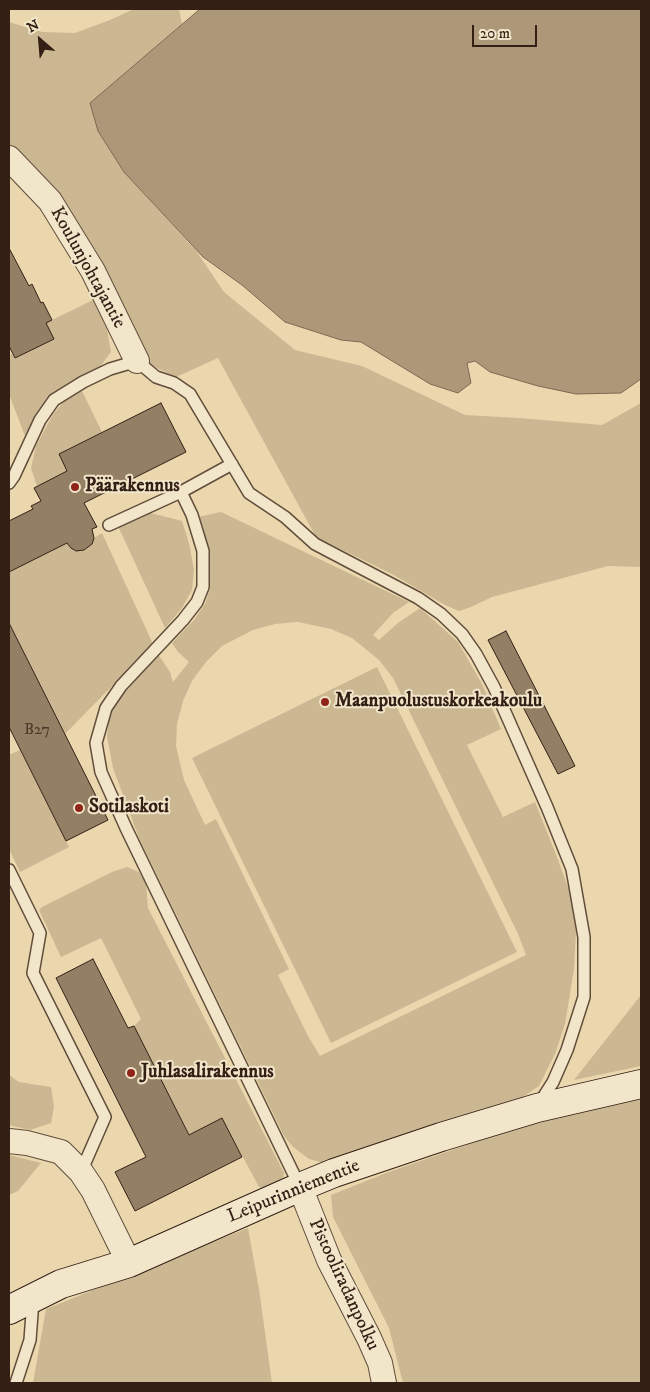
<!DOCTYPE html>
<meta charset="utf-8">
<style>
body{margin:0}
#map{position:relative;width:650px;height:1392px;overflow:hidden;background:#ead7ad;font-family:"IM FELL DW Pica",serif}
canvas{display:block}
.frame{position:absolute;inset:0;border:10px solid #341f15;pointer-events:none}
.north{position:absolute;left:15px;top:15px;width:50px;height:50px;-webkit-text-stroke:4px #f1e5ca;paint-order:stroke;rotate:333deg;font-size:14px;font-weight:700;line-height:20px;text-align:center;color:#341f15}
.north::after{content:'';display:block;margin:auto;width:18px;height:22px;background:#341f15;clip-path:polygon(50% 0,100% 100%,50% 72%,0 100%)}
.scale{position:absolute;left:472px;top:25px;width:65px;height:22px;box-sizing:border-box;border:2px solid #341f15;border-top:0;padding-left:6px;font-size:15px;line-height:18px;white-space:nowrap;color:#341f15;-webkit-text-stroke:4px #f1e5ca;paint-order:stroke}
</style>
<div id="map">
<canvas width="650" height="1392"></canvas>
<div class="frame"></div>
<div class="north">N</div>
<div class="scale">20 m</div>
</div>
<script>
const g = document.querySelector('canvas').getContext('2d');
g.lineJoin = 'round';
function fillPath(path, color) { g.fillStyle = color; g.fill(path, 'evenodd'); }
const toPath = rows => new Path2D(rows.map(r => 'M' + r).join(''));
function trace(path, color, width, dash) { g.strokeStyle = color; g.lineWidth = width; g.lineCap = dash ? 'butt' : 'round'; g.setLineDash(dash || []); g.stroke(path); }
function label(font, color, halo, rows, align = 'center') {
  g.font = font + ' "IM FELL DW Pica",serif'; g.lineWidth = 4; g.setLineDash([]); g.textBaseline = 'middle'; g.strokeStyle = halo; g.fillStyle = color; for (const [text, x, y, turn = 0] of rows) {
    g.save(); g.translate(x, y); g.rotate((+turn || 0) * Math.PI / 180); g.textAlign = isNaN(turn) ? turn : align; if (halo) g.strokeText(text, 0, 0); g.fillText(text, 0, 0); g.restore();
  }
}
const green = toPath([
 [134,9,179,9,182,24,90,103,124,172,197,252,224,292,295,350,362,366,465,415,519,418,602,425,641,403,641,567,608,566,492,597,471,607,459,611,445,605,392,574,316,537,218,358,176,377,142,361,36,171,9,146,9,22,42,32,75,33,110,20],
 [93,300,107,329,111,352,99,368,50,396,38,412,25,436,9,394,9,355,12,354,15,358,54,339,46,323],
 [82,391,102,432,59,454,67,471,37,486,31,468,36,446,52,416,63,402],
 [147,512,182,521,189,543,194,570,192,590,182,608,165,628,118,526],
 [221,512,409,602,393,613,373,635,379,640,398,623,420,608,458,642,482,684,501,729,467,745,503,817,535,802,557,857,570,893,576,932,574,969,565,1024,555,1054,539,1086,520,1099,323,1163,309,1159,293,1147,284,1136,139,838,113,768,107,737,109,719,115,704,158,654,170,672,173,682,189,662,178,652,172,643,194,620,205,604,210,589,208,549,198,517],
 [298,622,331,629,352,638,379,660,393,678,518,934,526,955,320,1056,308,1036,278,975,289,969,216,819,205,825,184,780,176,746,177,724,183,701,192,681,206,662,222,646,253,630,275,624],
 [102,533,153,644,65,734,9,623,9,572,67,543,71,548,76,551,84,550,91,544,94,538],
 [377,667,517,952,331,1043,192,758],
 [20,750,69,847,20,872,9,849,9,755],
 [127,867,139,872,146,883,148,908,284,1173,283,1180,269,1191,259,1187,222,1118,189,1135,134,1026,141,1019,101,938,61,957,39,910,42,907,112,872],
 [641,995,641,1066,574,1080],
 [9,1075,19,1082,51,1087,54,1107,51,1123,30,1130,9,1125],
 [641,1099,641,1383,403,1383,389,1328,333,1217,331,1195,386,1173,535,1121],
 [9,1155,41,1163,18,1191,9,1195],
 [248,1228,259,1289,272,1383,33,1383,46,1309]
]);
const water = toPath([
 [200,9,641,9,641,379,621,393,576,394,538,386,490,372,475,361,467,363,471,383,458,393,430,384,361,342,341,340,285,322,242,285,203,257,124,172,98,131,90,103,200,9]
]);
const building = toPath([
 [9,248,29,286,32,284,41,303,43,302,52,320,46,323,54,339,15,358,9,346,9,248],
 [161,403,186,452,84,503,97,527,92,529,94,538,92,544,84,550,76,551,71,548,67,543,9,572,9,521,33,509,31,506,41,501,34,488,67,471,59,454,161,403],
 [9,623,108,820,66,841,9,727,9,623],
 [506,631,575,766,558,774,488,640,506,631],
 [93,959,128,1028,134,1026,189,1135,222,1118,242,1157,135,1211,115,1172,146,1157,56,978,93,959]
]);
const lane = toPath([
 [9,483,14,476,40,420,54,400,83,382,110,369,137,361,156,377,174,383,190,394,249,493,285,517,315,544,418,598,441,614,462,634,476,654,494,687,547,807,572,869,584,937,584,997,567,1050,553,1082,539,1104],
 [181,492,192,515,203,551,203,587,197,602,183,620,121,686,106,708,96,743,101,772,126,828,300,1187],
 [109,525,181,492,232,464],
 [9,870,40,933,33,973,105,1117,81,1172],
 [16,1383,30,1340,33,1300]
]);
const street = toPath([
 [9,158,50,201,93,271,137,361],
 [9,1141,27,1143,61,1152,81,1172,93,1190,129,1263],
 [300,1187,329,1260,369,1338,380,1363,384,1383]
]);
const secondary = toPath([
 [9,1310,61,1284,129,1263,300,1187,334,1173,441,1137,537,1108,641,1084]
]);
const markers = [
 [75,487,5,"#8f2418"],
 [325,702,5,"#8f2418"],
 [79,808,5,"#8f2418"],
 [131,1073,5,"#8f2418"]
];
const numberNames = [
 ["B27",37,731]
];
const streetNames = [
 ["Koulunjohtajantie",87,268,61],
 ["Leipurinniementie",294,1192,-22],
 ["Pistooliradanpolku",343,1285,65]
];
const poiNames = [
 ["Päärakennus",85,487],
 ["Maanpuolustuskorkeakoulu",335,702],
 ["Sotilaskoti",89,808],
 ["Juhlasalirakennus",141,1073]
];
fillPath(green, '#cbb893');
fillPath(water, '#ac9879');
trace(water, '#7c6851', 1);
fillPath(building, '#937f64');
trace(building, '#341f15', 1);
trace(lane, '#624d3b', 14);
trace(street, '#624d3b', 26);
trace(secondary, '#341f15', 30);
trace(lane, '#f1e5ca', 11);
trace(street, '#f1e5ca', 24);
trace(secondary, '#f1e5ca', 28);
for (const [x, y, r, color] of markers) { const dot = new Path2D(); dot.arc(x, y, r, 0, 2 * Math.PI); g.fillStyle = color; g.fill(dot); trace(dot, '#f1e5ca', 2); }
label('16px', '#4c3729', null, numberNames);
label('19px', '#341f15', '#f1e5ca', streetNames);
label('bold 19px', '#341f15', '#f1e5ca', poiNames, 'left');
</script>
